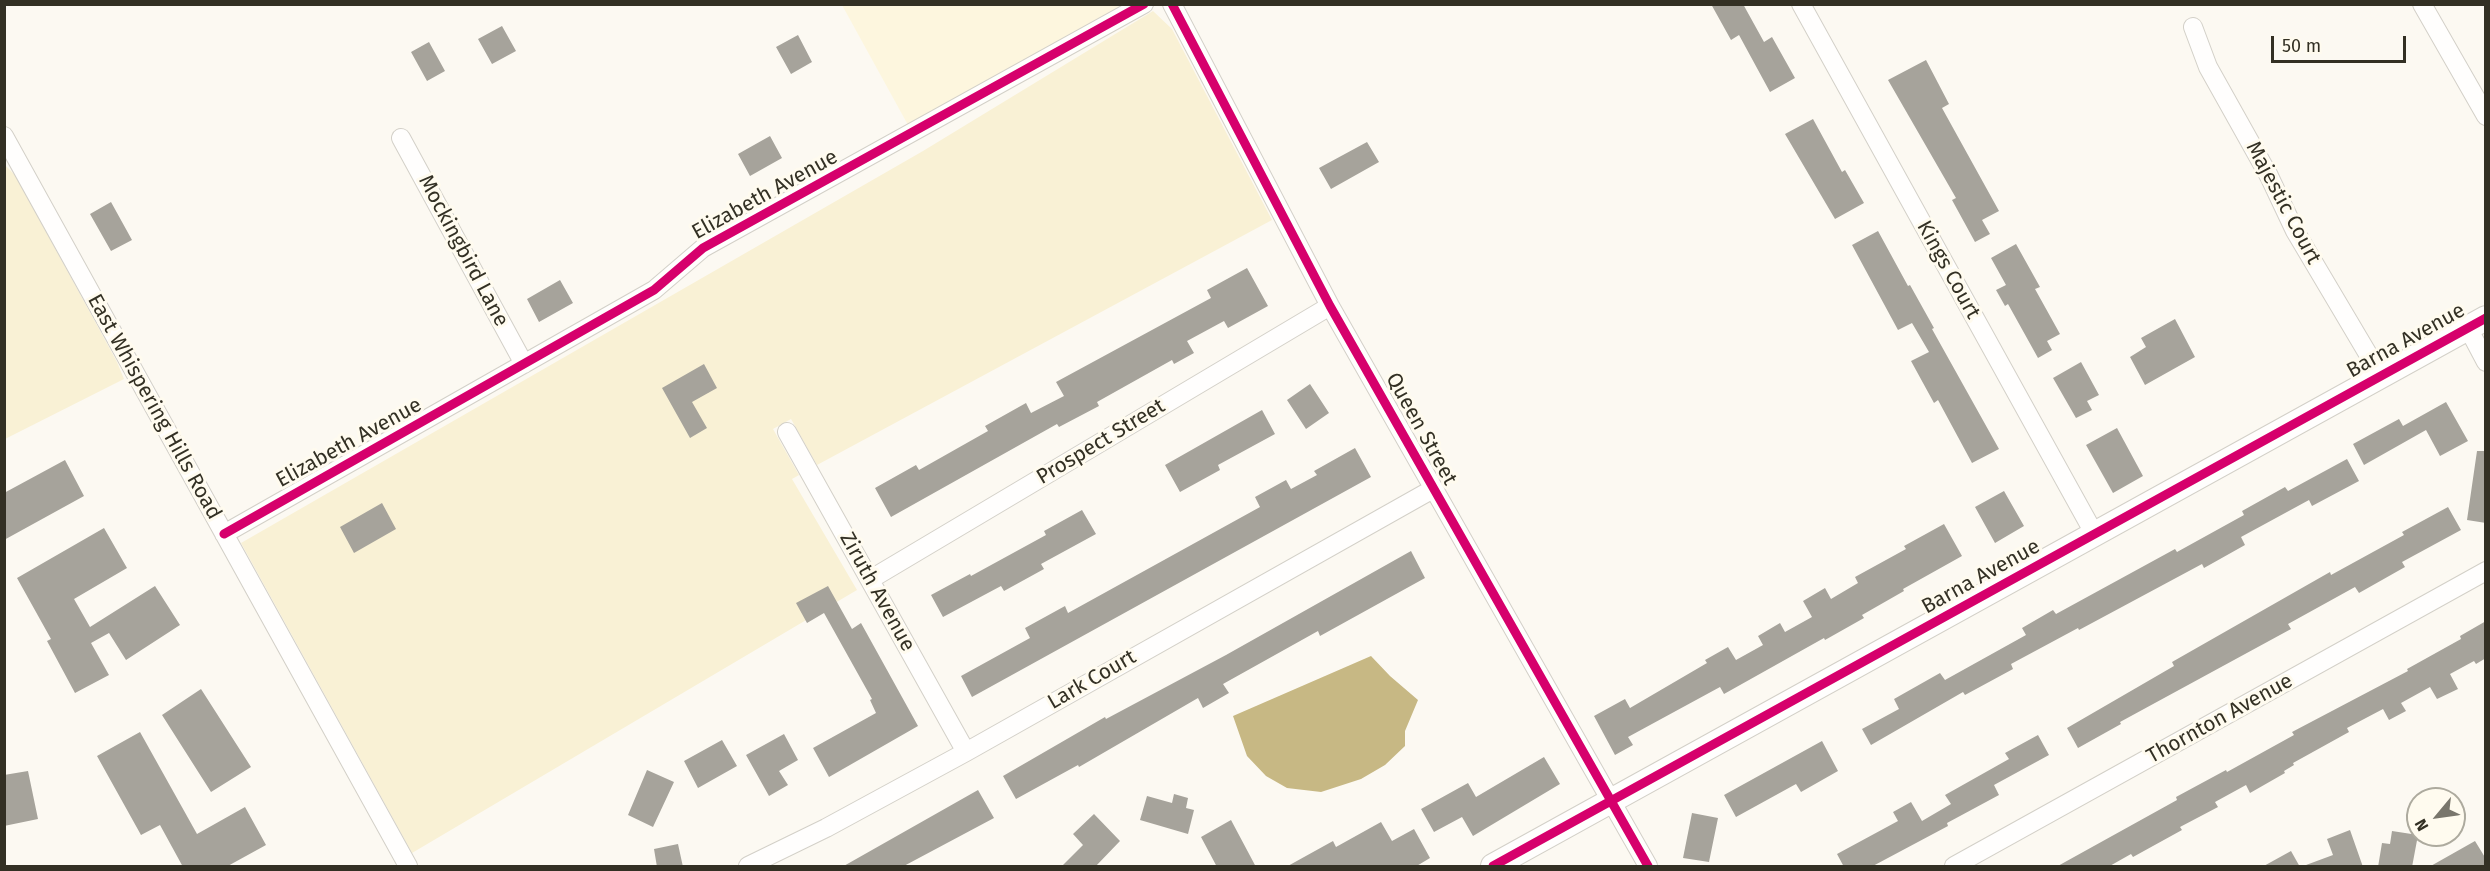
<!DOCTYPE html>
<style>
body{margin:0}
#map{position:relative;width:2490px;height:871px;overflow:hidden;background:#fcf9f2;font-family:"Fira Sans",sans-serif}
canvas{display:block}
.frame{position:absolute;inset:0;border:6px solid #333024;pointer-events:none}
.north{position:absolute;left:2406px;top:787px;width:60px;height:60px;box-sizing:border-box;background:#fffbef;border:2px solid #adaa9e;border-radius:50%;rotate:241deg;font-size:16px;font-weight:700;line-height:24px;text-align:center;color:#333024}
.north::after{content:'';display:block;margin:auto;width:21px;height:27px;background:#79766c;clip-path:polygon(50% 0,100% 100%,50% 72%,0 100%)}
.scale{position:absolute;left:2271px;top:36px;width:135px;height:27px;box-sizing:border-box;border:3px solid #333024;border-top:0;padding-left:8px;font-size:18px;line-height:21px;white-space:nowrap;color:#333024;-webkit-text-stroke:4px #fffbef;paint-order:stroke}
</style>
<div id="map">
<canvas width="2490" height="871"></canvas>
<div class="frame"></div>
<div class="north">N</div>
<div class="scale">50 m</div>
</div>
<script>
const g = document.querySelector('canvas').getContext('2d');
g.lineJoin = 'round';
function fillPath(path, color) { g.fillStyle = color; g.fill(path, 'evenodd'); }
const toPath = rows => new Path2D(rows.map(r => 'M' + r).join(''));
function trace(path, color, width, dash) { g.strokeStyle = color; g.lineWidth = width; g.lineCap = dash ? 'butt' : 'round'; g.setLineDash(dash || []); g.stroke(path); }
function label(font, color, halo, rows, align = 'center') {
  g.font = font + ' "Fira Sans",sans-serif'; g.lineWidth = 6; g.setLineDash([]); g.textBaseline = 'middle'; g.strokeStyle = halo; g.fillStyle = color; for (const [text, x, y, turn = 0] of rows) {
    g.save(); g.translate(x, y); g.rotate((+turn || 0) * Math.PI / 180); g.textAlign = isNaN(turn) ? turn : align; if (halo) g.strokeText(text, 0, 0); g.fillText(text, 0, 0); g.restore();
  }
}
const built = toPath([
 [842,5,1126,5,908,125]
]);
const green = toPath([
 [1153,11,1172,29,1272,220,817,465,791,419,773,429,799,475,792,479,857,590,412,853,241,543,923,151],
 [5,165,15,175,117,362,124,379,5,439]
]);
const water = toPath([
 [1371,656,1390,676,1418,700,1405,731,1405,746,1385,765,1361,779,1321,792,1287,788,1266,776,1247,756,1233,716]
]);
const building = toPath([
 [1711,4,1743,4,1764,42,1772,37,1795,78,1770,92,1739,35,1731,40],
 [502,26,516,51,492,64,478,39],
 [798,35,812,62,791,74,776,47],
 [429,42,445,71,427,81,411,52],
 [1926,60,1949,104,1942,108,1999,211,1982,220,1990,234,1975,242,1952,200,1956,198,1888,80],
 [1813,119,1842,172,1845,170,1864,203,1835,219,1785,134],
 [770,136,782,158,750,176,738,154],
 [1367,142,1379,162,1331,189,1319,168],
 [111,202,132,240,111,251,90,214],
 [1878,231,1908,286,1910,285,1934,328,1932,329,1999,449,1972,463,1938,400,1934,403,1911,361,1929,352,1912,323,1898,330,1852,245],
 [2016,244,2040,287,2035,289,2060,334,2047,341,2052,350,2038,358,2008,304,2005,306,1996,290,2006,285,1991,258],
 [1247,268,1268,306,1228,328,1224,321,1187,341,1194,353,1174,364,1172,360,1097,402,1099,406,1059,427,1057,424,891,517,875,488,916,465,919,470,988,431,985,426,1026,403,1031,413,1064,396,1056,382,1211,298,1207,290],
 [560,280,573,303,539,322,527,299],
 [2175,319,2195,357,2145,385,2130,357,2146,347,2141,338],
 [2081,362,2099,395,2087,401,2092,410,2076,418,2053,378],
 [704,364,717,388,692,402,707,428,690,438,662,388],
 [1310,384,1329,413,1306,429,1287,400],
 [2446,402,2468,441,2440,456,2426,430,2364,465,2353,444,2399,419,2403,426],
 [1262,410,1275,434,1218,465,1220,470,1180,492,1165,465],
 [2117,428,2143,476,2113,493,2086,445],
 [1355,448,1371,477,972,697,961,676,1030,638,1025,628,1065,606,1068,613,1260,507,1255,497,1286,480,1291,489,1317,475,1314,471],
 [2477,451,2486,451,2486,523,2467,520],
 [2347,459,2359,481,2312,506,2309,500,2241,537,2245,545,2204,568,2202,564,2079,630,2078,628,2011,664,2013,669,1965,695,1963,692,1871,745,1862,729,1899,709,1894,699,1940,673,1945,680,2026,635,2022,628,2053,610,2056,614,2175,549,2177,552,2244,515,2242,511,2285,487,2288,491],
 [65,460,84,496,4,540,4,493],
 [2004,491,2024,526,1995,543,1975,507],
 [382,503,396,529,354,553,340,527],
 [2448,507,2461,530,2402,562,2405,567,2359,593,2355,587,2288,624,2291,629,2120,722,2121,724,2078,748,2067,728,2174,666,2172,662,2330,572,2331,575,2404,535,2402,532],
 [1082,510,1096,534,1041,564,1044,569,1004,591,1001,586,943,617,931,595,970,574,971,576,1046,535,1044,531],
 [1944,524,1962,556,1903,589,1904,591,1862,615,1864,618,1825,640,1824,638,1724,694,1720,687,1628,737,1633,745,1615,755,1594,716,1625,699,1630,708,1707,663,1705,660,1728,647,1736,660,1763,645,1758,636,1780,623,1785,632,1812,617,1803,601,1825,588,1831,599,1858,583,1855,577,1906,549,1904,546],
 [104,528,127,568,74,599,90,627,155,586,180,625,126,660,109,633,91,643,109,675,75,693,47,641,51,639,17,578],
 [1411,551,1425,578,1320,636,1318,631,1223,684,1229,693,1203,708,1198,698,1079,767,1078,765,1016,799,1003,776,1105,717,1106,719,1226,655],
 [828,586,852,629,861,623,918,726,829,777,813,748,876,713,870,700,872,699,824,613,807,623,796,603],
 [2486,621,2486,658,2476,664,2474,661,2450,674,2458,689,2437,699,2430,687,2401,703,2406,711,2389,720,2383,709,2347,728,2349,732,2293,763,2294,765,2284,771,2285,773,2250,793,2246,785,2215,802,2218,807,2180,827,2182,830,2133,857,2131,854,2108,867,2056,867,2177,800,2176,797,2226,770,2227,772,2294,735,2292,732,2408,671,2407,669,2461,639,2460,636],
 [201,689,251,767,211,792,162,715],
 [140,732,197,834,245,807,266,845,226,867,183,867,160,825,141,835,97,756],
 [784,734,798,760,779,771,788,785,769,796,746,755],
 [2038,735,2049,755,1994,785,1999,795,1947,823,1948,826,1871,867,1844,867,1837,854,1898,821,1893,812,1911,802,1922,821,1951,804,1945,795,2009,759,2005,753],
 [722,740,737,766,698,788,684,761],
 [1822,741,1838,771,1801,792,1796,784,1736,817,1724,795],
 [1544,757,1560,784,1473,836,1462,817,1434,832,1421,809,1468,783,1476,797],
 [647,770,674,782,653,827,628,815],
 [28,771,38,819,4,826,4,775],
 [978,790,994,818,902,867,842,867],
 [1174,794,1188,798,1186,808,1194,810,1188,834,1140,820,1147,796,1172,803],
 [1692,813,1718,818,1709,862,1683,858],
 [1094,814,1120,841,1095,867,1061,867,1083,845,1073,834],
 [1231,820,1256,867,1217,867,1201,837],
 [1381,822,1392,841,1414,829,1430,858,1415,867,1286,867,1333,841,1336,847],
 [2350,830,2363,867,2306,867,2306,865,2333,855,2327,839],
 [2392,831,2418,835,2412,867,2378,867,2382,843,2390,844],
 [2475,841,2486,859,2486,867,2429,867],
 [678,844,683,867,657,867,654,849],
 [2291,851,2300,867,2262,867]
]);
const minor = toPath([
 [1172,4,1330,306,1648,866],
 [1801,4,2095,535],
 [2422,4,2486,116],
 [2193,27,2208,67,2269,176,2295,231,2381,376],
 [4,136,408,866],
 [401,138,524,364],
 [2468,328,2486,362],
 [787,432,966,752],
 [224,534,654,290,703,248,1144,4],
 [871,579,1330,306],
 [748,866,826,828,966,752,1433,489],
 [1954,866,2486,571]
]);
const tertiary = toPath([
 [1493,866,2486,318]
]);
const cycleway = toPath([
 [1172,4,1330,306,1648,866],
 [224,534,654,290,703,248,1144,4],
 [1493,866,2486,318]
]);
const streetNames = [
 ["Elizabeth Avenue",765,195,-29],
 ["Majestic Court",2283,203,62],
 ["Mockingbird Lane",463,251,62],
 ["Kings Court",1948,270,61],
 ["Barna Avenue",2406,341,-29],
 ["East Whispering Hills Road",154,407,61],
 ["Queen Street",1421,429,61],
 ["Prospect Street",1101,442,-31],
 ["Elizabeth Avenue",349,443,-29],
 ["Barna Avenue",1981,577,-29],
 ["Ziruth Avenue",877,592,61],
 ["Lark Court",1092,680,-30],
 ["Thornton Avenue",2220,719,-29]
];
fillPath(built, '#fdf6de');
fillPath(green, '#f9f1d5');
fillPath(water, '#c7b884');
fillPath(building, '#a6a39b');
trace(minor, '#d3d0c8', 20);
trace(tertiary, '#d3d0c8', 26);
trace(minor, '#fffefd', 18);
trace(tertiary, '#fffefd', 24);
trace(cycleway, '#d6006c', 9);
label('21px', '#333024', '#fffbef', streetNames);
</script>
